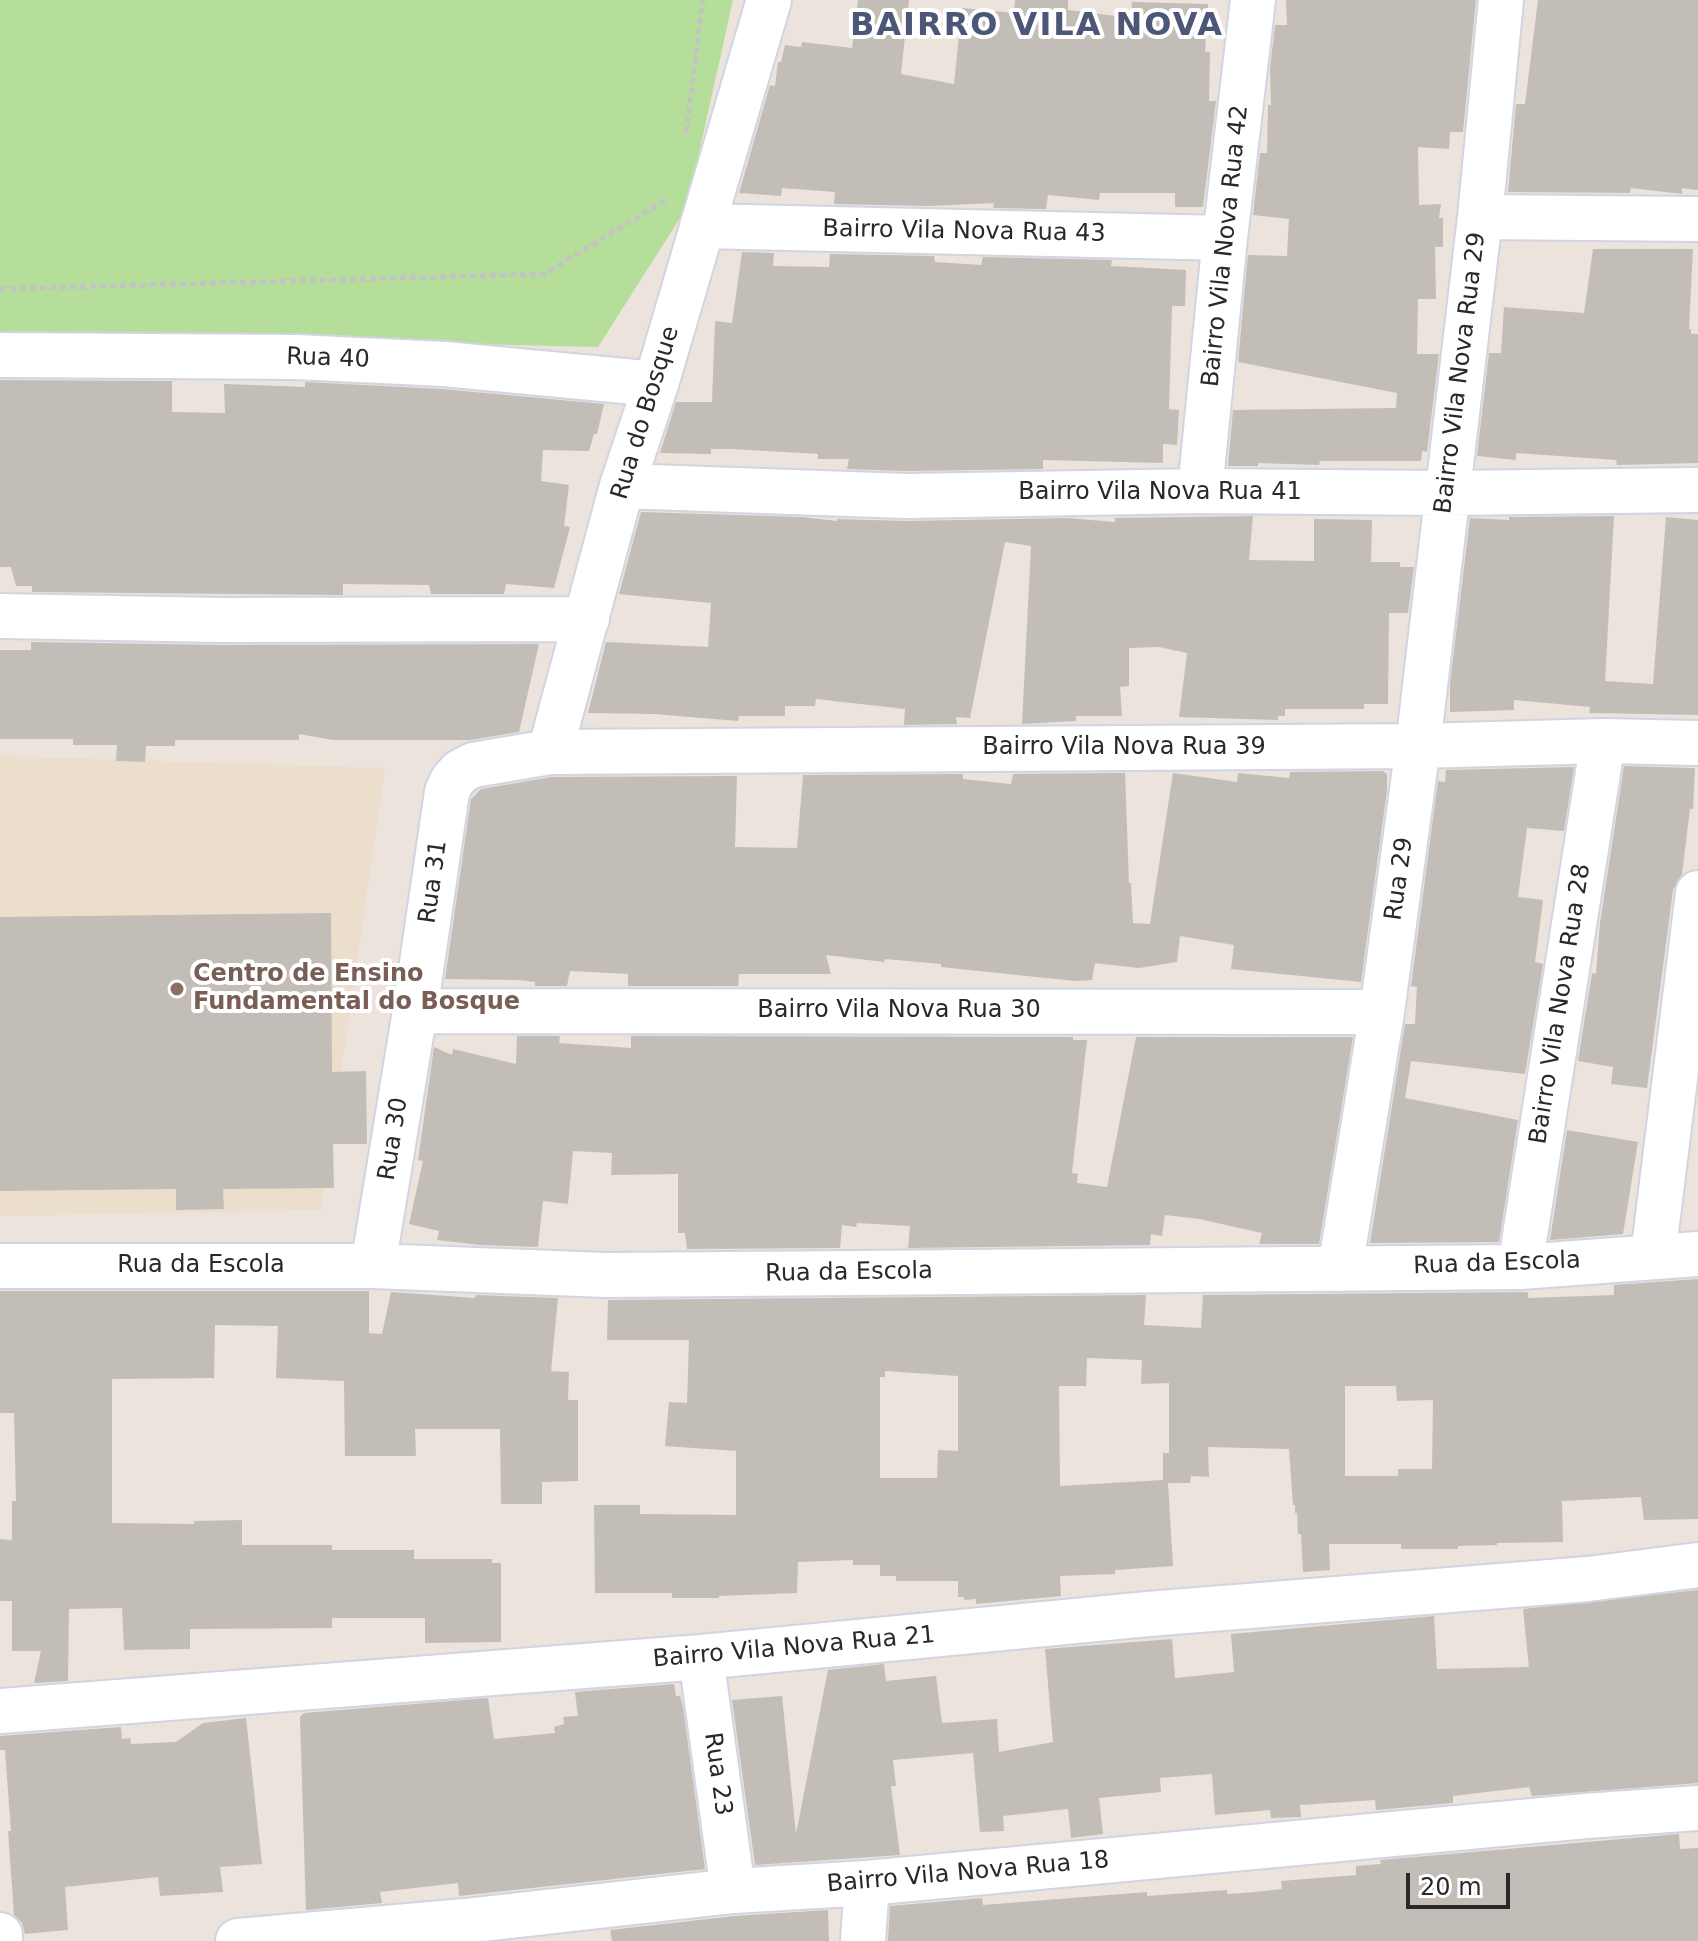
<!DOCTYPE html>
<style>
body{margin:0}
#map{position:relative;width:1698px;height:1941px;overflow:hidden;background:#ebe3dc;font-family:"DejaVu Sans",sans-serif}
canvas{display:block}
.scale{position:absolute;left:1406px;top:1873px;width:104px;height:36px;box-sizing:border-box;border:4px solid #292929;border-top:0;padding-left:10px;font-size:24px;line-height:28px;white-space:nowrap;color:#292929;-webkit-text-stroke:6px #fff;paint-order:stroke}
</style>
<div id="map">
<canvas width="1698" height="1941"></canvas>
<div class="scale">20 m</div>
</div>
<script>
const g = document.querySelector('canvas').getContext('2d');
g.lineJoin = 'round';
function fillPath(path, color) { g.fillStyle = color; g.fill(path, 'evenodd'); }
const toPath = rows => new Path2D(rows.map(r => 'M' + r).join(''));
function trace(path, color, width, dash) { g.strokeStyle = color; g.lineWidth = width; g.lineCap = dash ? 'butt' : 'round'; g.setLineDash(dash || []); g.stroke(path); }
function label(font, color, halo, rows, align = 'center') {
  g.font = font + ' "DejaVu Sans",sans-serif'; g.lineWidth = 8; g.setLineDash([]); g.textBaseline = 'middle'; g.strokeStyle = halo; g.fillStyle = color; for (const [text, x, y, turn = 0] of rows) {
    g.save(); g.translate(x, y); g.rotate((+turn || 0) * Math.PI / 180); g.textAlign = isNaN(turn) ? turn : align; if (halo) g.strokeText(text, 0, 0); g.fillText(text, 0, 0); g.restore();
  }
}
const education = toPath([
 [0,756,385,768,321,1210,0,1216]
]);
const green = toPath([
 [0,0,733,0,687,207,598,347,0,333]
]);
const building = toPath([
 [858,0,909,0,901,74,954,84,962,8,1014,13,1015,0,1068,0,1068,10,1131,18,1132,2,1208,4,1205,52,1210,52,1209,101,1216,101,1203,207,1175,207,1175,193,1100,193,1099,200,1048,195,1046,209,993,208,994,203,928,206,834,204,835,192,782,188,781,196,739,193,770,85,775,86,778,62,781,62,785,45,801,47,802,42,852,48],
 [1286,0,1476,0,1463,132,1450,132,1449,149,1418,147,1419,205,1441,204,1439,218,1443,218,1443,247,1435,247,1436,299,1418,299,1417,354,1439,354,1427,452,1422,451,1421,461,1320,461,1319,465,1258,463,1258,466,1228,466,1233,410,1396,408,1397,393,1238,362,1248,255,1287,256,1289,219,1253,215,1260,153,1267,153,1268,105,1271,105,1270,69,1275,25,1287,25],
 [1538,0,1698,0,1698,190,1682,188,1682,194,1631,188,1630,193,1508,192,1516,104,1525,104],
 [1593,249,1693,249,1689,329,1691,329,1691,334,1698,334,1698,463,1617,465,1616,460,1516,453,1516,460,1477,456,1489,353,1501,353,1504,307,1584,313],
 [742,252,774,253,773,266,829,267,830,254,934,256,935,262,981,265,983,257,1112,260,1111,266,1186,270,1185,306,1172,306,1169,409,1179,410,1177,445,1163,444,1163,463,1043,460,1043,469,906,471,847,469,849,459,818,459,818,454,733,449,711,449,711,454,660,453,676,402,712,402,715,321,732,323],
 [0,380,172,381,172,412,225,413,224,384,305,387,305,382,442,389,604,404,597,434,594,434,589,451,543,450,541,481,569,485,564,526,570,527,554,588,506,584,504,594,431,594,429,585,343,584,343,595,32,592,32,586,16,586,11,567,0,567],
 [641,512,802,517,837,521,837,519,906,521,1067,518,1115,522,1115,518,1253,516,1249,560,1314,561,1314,519,1372,520,1371,562,1400,562,1400,567,1414,567,1408,613,1389,613,1388,704,1364,704,1364,709,1285,709,1285,716,1278,716,1278,720,1179,717,1187,653,1159,647,1129,648,1129,686,1120,687,1122,716,1076,716,1076,721,1022,724,1031,546,1005,542,970,718,956,717,957,724,904,725,905,709,816,699,815,706,785,706,785,716,739,716,738,721,654,714,588,713,606,642,708,647,711,603,619,594],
 [1614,516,1605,681,1653,684,1666,517,1698,520,1698,715,1589,713,1590,707,1514,700,1514,710,1450,712,1450,684,1470,518,1509,520,1509,517],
 [31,642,221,645,539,644,519,732,470,740,333,740,299,734,299,740,175,740,175,746,146,746,145,762,116,761,117,745,73,745,73,739,0,739,0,650,31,650],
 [1624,766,1695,768,1693,809,1690,809,1682,874,1673,890,1647,1088,1611,1084,1613,1067,1578,1061,1592,973,1596,974,1600,923],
 [1574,767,1564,831,1527,828,1518,897,1543,900,1535,962,1543,964,1525,1074,1411,1061,1405,1098,1518,1120,1499,1242,1370,1243,1405,1024,1415,1024,1417,987,1411,986,1438,781,1445,782,1446,770],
 [1383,771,1387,774,1387,790,1361,982,1231,969,1234,945,1180,936,1177,962,1139,968,1095,963,1092,980,1075,981,941,967,941,964,885,959,884,962,826,955,831,974,739,974,738,986,628,986,628,974,570,971,567,986,535,986,535,982,518,980,445,979,471,799,481,789,552,777,737,776,735,847,797,848,803,775,963,774,963,779,1011,784,1013,774,1125,773,1129,883,1131,883,1133,923,1150,924,1173,773,1237,782,1238,773,1289,778,1290,772],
 [331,913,332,1072,366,1071,367,1144,333,1144,334,1188,223,1189,224,1209,176,1210,176,1189,0,1191,0,917],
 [517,1036,560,1036,559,1043,631,1048,631,1036,1073,1037,1073,1040,1087,1040,1072,1173,1078,1174,1077,1183,1107,1187,1136,1037,1353,1037,1319,1244,1259,1244,1262,1233,1199,1219,1165,1215,1162,1236,1151,1234,1150,1245,908,1248,910,1226,857,1223,856,1227,842,1225,840,1248,687,1249,685,1233,678,1233,678,1174,611,1175,612,1153,573,1151,568,1204,543,1201,538,1247,480,1245,437,1240,439,1231,409,1224,423,1161,418,1160,434,1047,452,1055,453,1049,516,1064],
 [1567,1130,1638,1142,1623,1234,1550,1240],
 [1698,1279,1698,1519,1644,1520,1641,1497,1562,1501,1563,1542,1497,1543,1497,1545,1458,1546,1458,1549,1401,1549,1401,1544,1329,1544,1330,1570,1303,1572,1301,1534,1298,1534,1297,1513,1295,1513,1295,1505,1293,1505,1289,1449,1208,1447,1209,1477,1191,1476,1190,1483,1168,1483,1173,1566,1115,1570,1115,1574,1060,1576,1061,1596,976,1604,976,1599,964,1600,964,1597,958,1597,958,1581,896,1581,896,1576,880,1576,880,1565,853,1565,853,1560,798,1562,797,1593,719,1596,719,1598,672,1598,672,1593,595,1593,594,1505,640,1505,640,1514,736,1515,736,1451,665,1446,669,1402,687,1403,689,1340,607,1340,608,1300,1146,1295,1144,1325,1201,1328,1203,1295,1528,1292,1528,1298,1614,1295,1614,1285],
 [1087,1358,1142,1360,1141,1384,1169,1383,1169,1453,1163,1453,1163,1480,1060,1486,1059,1386,1086,1386],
 [885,1371,958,1376,958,1451,938,1450,937,1478,880,1478,880,1377,885,1377],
 [1345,1386,1396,1386,1397,1401,1433,1400,1432,1469,1398,1469,1398,1476,1345,1476],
 [0,1291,369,1291,369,1333,382,1334,391,1292,475,1298,476,1295,558,1298,551,1371,569,1372,568,1400,578,1400,578,1481,542,1482,542,1504,501,1504,500,1429,415,1429,416,1456,345,1456,344,1381,276,1378,278,1326,215,1325,214,1378,112,1379,112,1523,194,1524,194,1521,242,1520,242,1545,332,1545,332,1550,414,1550,414,1559,492,1559,492,1563,501,1563,501,1642,425,1643,425,1618,332,1618,332,1628,190,1629,190,1649,124,1650,122,1608,69,1609,68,1681,34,1683,41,1651,12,1651,12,1601,0,1601,0,1539,12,1540,12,1501,16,1501,14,1413,0,1413],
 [1698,1590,1698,1783,1532,1796,1529,1787,1453,1796,1453,1803,1376,1810,1375,1800,1300,1805,1301,1817,1271,1818,1270,1810,1215,1815,1212,1774,1160,1778,1161,1792,1099,1798,1103,1834,1071,1838,1068,1809,1003,1816,1004,1831,980,1832,973,1753,893,1760,896,1786,891,1786,900,1855,755,1865,732,1700,782,1696,796,1834,828,1670,884,1664,886,1681,936,1676,942,1723,997,1719,999,1752,1053,1742,1045,1649,1172,1639,1175,1678,1234,1672,1231,1634,1434,1616,1437,1669,1529,1667,1523,1609],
 [674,1684,676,1696,680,1696,683,1707,705,1869,459,1896,458,1883,380,1892,382,1903,306,1910,300,1717,304,1713,488,1698,494,1739,555,1733,554,1727,564,1724,563,1717,578,1716,575,1692],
 [246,1718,262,1864,220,1867,223,1892,160,1896,158,1877,65,1887,68,1930,25,1934,22,1923,14,1915,8,1831,11,1831,5,1750,0,1750,0,1736,121,1727,122,1739,130,1738,131,1744,176,1742,203,1723],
 [1679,1834,1680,1849,1698,1848,1698,1941,888,1941,890,1906,982,1898,983,1905,1147,1892,1147,1896,1227,1890,1227,1894,1256,1892,1282,1889,1281,1881,1356,1875,1356,1866,1381,1864,1380,1860],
 [828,1910,829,1941,612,1941,610,1930,735,1916]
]);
const path = toPath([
 [686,133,703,0],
 [0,289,544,274,669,198]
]);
const minor = toPath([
 [1480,217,1698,219],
 [702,226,1225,238],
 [0,355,296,357,444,364,656,384],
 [622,486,906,496,1200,491,1447,493,1698,490],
 [1200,491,1225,238,1253,0],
 [0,616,221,620,587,619],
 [550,752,622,486,656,384,769,0],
 [415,1011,1382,1012],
 [1653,1256,1698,893],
 [0,1266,373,1266,606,1275,854,1273,1520,1267,1698,1254],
 [373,1266,415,1011,447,792,452,781,460,772,473,765,550,752,1418,746,1603,741,1698,743],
 [1520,1267,1603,741],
 [1340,1269,1382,1012,1418,746,1480,217,1501,0],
 [701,1657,733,1891],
 [0,1711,701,1657,1148,1614,1588,1579,1698,1565],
 [0,1935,0,1941],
 [238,1941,465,1921,733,1891,867,1883,1586,1816,1698,1808],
 [863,1941,867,1883]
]);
const markers = [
 [177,989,8,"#8d6e63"]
];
const streetNames = [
 ["Bairro Vila Nova Rua 43",964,232,1],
 ["Bairro Vila Nova Rua 42",1226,246,-84],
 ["Rua 40",328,359,2],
 ["Bairro Vila Nova Rua 29",1461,373,-83],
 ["Rua do Bosque",646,413,-73],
 ["Bairro Vila Nova Rua 41",1160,493],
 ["Bairro Vila Nova Rua 39",1124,748],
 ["Rua 29",1400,879,-82],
 ["Rua 31",434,882,-82],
 ["Bairro Vila Nova Rua 28",1561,1004,-81],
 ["Bairro Vila Nova Rua 30",899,1011],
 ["Rua 30",394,1139,-81],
 ["Rua da Escola",1497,1264,-2],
 ["Rua da Escola",201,1266],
 ["Rua da Escola",849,1273,-1],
 ["Bairro Vila Nova Rua 21",794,1648,-5],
 ["Rua 23",717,1774,82],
 ["Bairro Vila Nova Rua 18",968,1873,-5]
];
const educationNames = [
 ["Centro de Ensino",193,975],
 ["Fundamental do Bosque",193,1003]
];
const districtNames = [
 ["BAIRRO VILA NOVA",1037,27]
];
fillPath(education, '#ebdfcc');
fillPath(green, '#b6de9b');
fillPath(building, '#c3bdb8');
trace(minor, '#d1d5e1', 48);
trace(path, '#c3c3c3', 5, [6, 4]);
trace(minor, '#fff', 44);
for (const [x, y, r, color] of markers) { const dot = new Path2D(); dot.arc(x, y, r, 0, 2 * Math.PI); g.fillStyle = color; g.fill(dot); trace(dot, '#fff', 3); }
label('24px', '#292929', '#fff', streetNames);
label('bold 24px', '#785e54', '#fff', educationNames, 'left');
g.letterSpacing = '2px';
label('bold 32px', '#4c5777', '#fff', districtNames);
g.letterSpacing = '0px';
</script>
